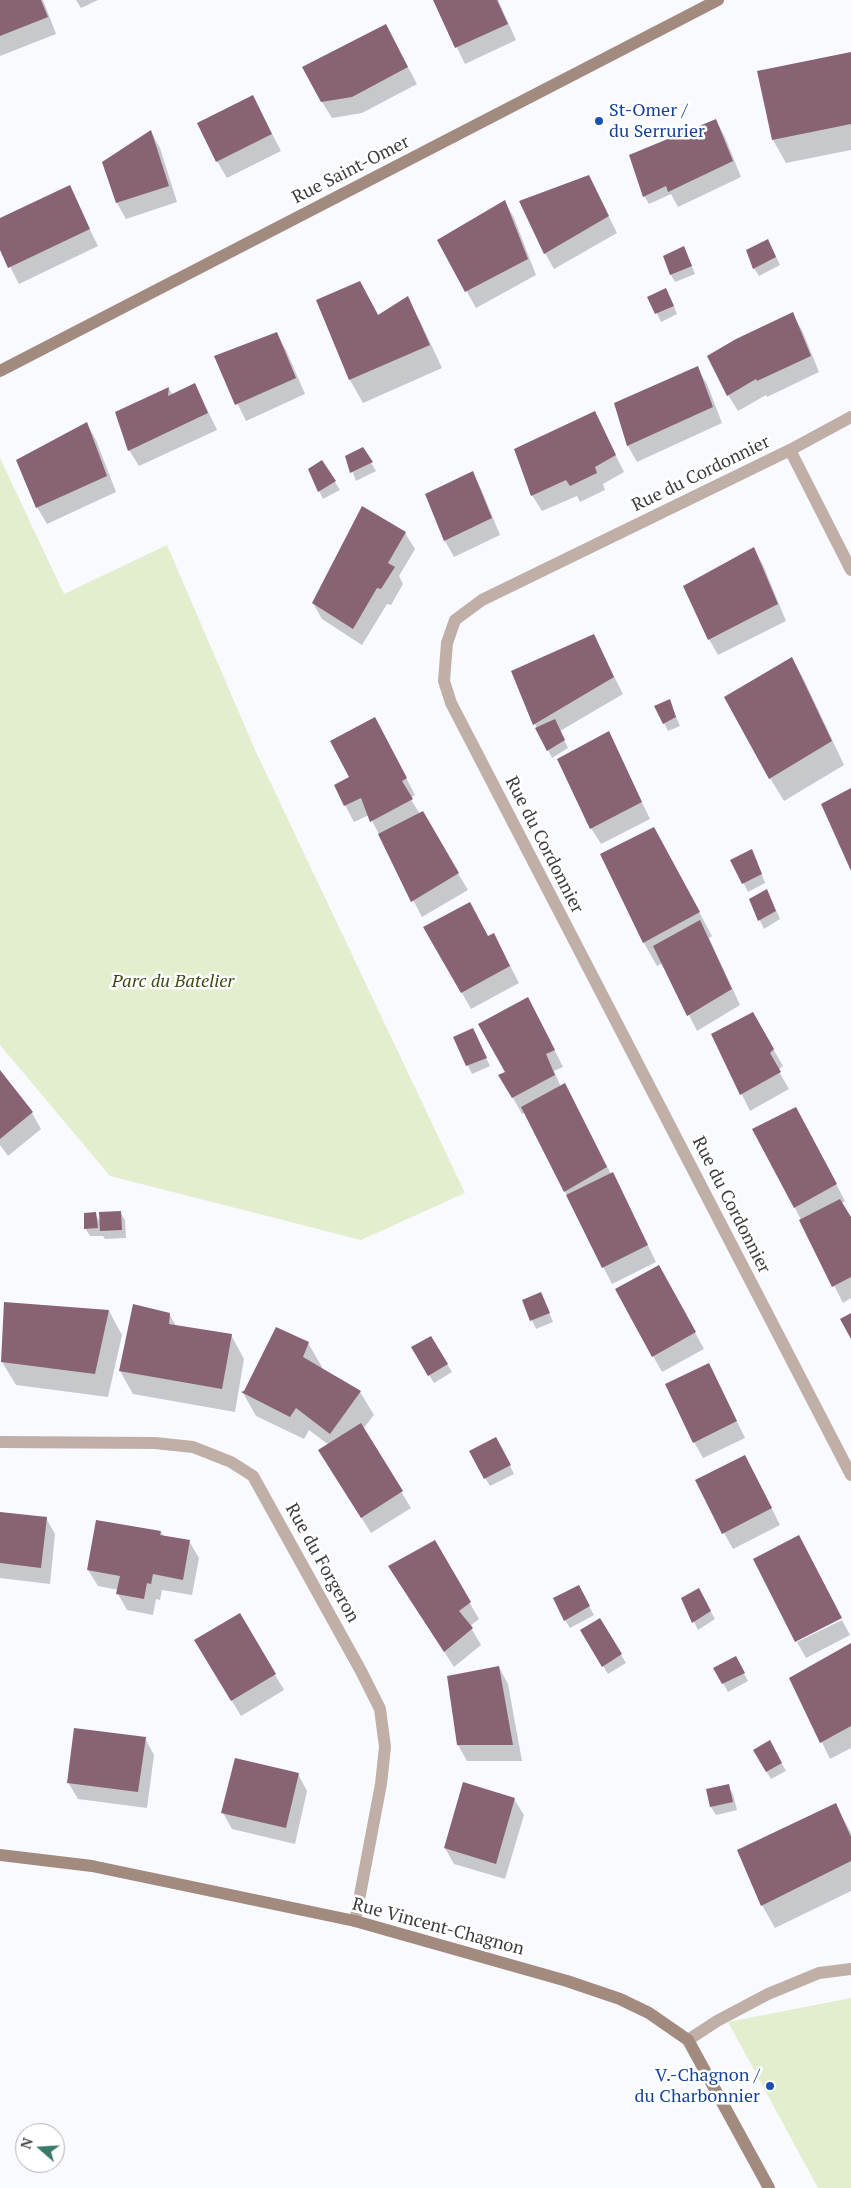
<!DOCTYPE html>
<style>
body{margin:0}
#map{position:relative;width:851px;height:2188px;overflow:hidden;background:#f9faff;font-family:"PT Serif",serif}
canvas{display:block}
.north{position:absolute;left:15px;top:2123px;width:50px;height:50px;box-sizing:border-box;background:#fff;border:1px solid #b1b1b2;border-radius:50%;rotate:289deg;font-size:14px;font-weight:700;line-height:20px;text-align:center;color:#3c3d3f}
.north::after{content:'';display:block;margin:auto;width:18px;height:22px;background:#397a6a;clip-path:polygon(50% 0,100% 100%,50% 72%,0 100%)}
</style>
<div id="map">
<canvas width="851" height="2188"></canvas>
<div class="north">N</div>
</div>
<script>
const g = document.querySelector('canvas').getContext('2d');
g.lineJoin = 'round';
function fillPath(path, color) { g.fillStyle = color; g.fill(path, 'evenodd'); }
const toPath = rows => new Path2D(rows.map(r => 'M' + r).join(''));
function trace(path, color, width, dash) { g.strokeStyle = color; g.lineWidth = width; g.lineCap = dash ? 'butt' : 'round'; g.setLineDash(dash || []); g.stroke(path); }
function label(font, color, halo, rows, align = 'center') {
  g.font = font + ' "PT Serif",serif'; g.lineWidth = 5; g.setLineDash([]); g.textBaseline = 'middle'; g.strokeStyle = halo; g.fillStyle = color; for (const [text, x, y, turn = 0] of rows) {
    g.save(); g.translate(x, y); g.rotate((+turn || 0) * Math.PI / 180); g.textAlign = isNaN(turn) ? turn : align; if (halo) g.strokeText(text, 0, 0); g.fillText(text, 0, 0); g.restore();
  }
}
const green = toPath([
 [0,458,64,594,167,545,256,752,465,1193,361,1240,110,1176,0,1045],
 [851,1998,851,2188,818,2188,728,2022]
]);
const shadow = toPath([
 [0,0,43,0,56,34,0,56],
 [76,0,98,0,81,8],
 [434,0,498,0,516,40,465,64],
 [386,26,417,84,362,113,332,118,322,102],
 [851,53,851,150,786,163,773,140,759,72],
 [253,97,281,151,227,178,217,161],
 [716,120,725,137,741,177,678,207,671,194,649,204,644,196],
 [151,132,160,148,177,202,126,219,117,203],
 [589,177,617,233,554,269,545,253],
 [69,187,98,246,19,284,0,247,0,220],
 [505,202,514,218,536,275,476,308,438,240],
 [684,248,695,274,675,282,671,275],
 [772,248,780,265,759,276,754,268],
 [360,282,379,316,407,298,420,321,442,368,363,403,350,380,318,301],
 [649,297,670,297,677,314,661,322],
 [792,314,802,330,819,372,767,397,766,395,738,411,728,395],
 [276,334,286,350,305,394,246,421,215,357],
 [697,368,707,384,722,423,637,462,628,446,615,404],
 [195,384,217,430,139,466,129,450,169,389,173,395],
 [594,412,624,472,603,484,605,490,580,502,577,496,542,511,532,495],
 [87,424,96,440,116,492,47,524,37,507,18,460],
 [362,448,376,471,356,481,347,457],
 [322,461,340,490,323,499,309,469],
 [472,473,481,489,500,535,454,557,445,541,427,495],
 [405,533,415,549,399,576,403,584,391,605,387,604,362,645,322,619,313,603],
 [754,549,763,565,786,621,718,655,709,639],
 [593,635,623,694,560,731,568,748,552,758,535,724,513,672],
 [792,658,805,682,844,765,784,801,770,778],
 [669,700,680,726,668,731,664,723],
 [609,733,650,819,601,844,591,828],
 [384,735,415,795,410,798,420,814,422,813,468,890,422,917,369,815,354,822,345,805,351,777],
 [667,852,712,936,709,938,740,1005,697,1031,663,963,657,966,644,943,602,855],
 [756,859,765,883,748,892,732,860],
 [771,899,780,919,764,929,750,900],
 [425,927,488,938,494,935,519,983,471,1009],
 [753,1014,783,1066,778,1070,789,1089,750,1111,712,1034],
 [537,1015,563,1067,554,1071,561,1087,565,1085,574,1101,611,1174,621,1190,656,1262,612,1284,525,1113,522,1114,500,1075,506,1072],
 [454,1038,477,1038,490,1066,472,1074],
 [0,1072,32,1113,41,1129,8,1156,0,1145],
 [805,1125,845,1201,842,1203,851,1219,851,1298,843,1303,795,1208],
 [120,1212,125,1220,126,1238,105,1239,103,1236,90,1236,85,1228,95,1213,100,1222],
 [667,1281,704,1349,662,1372,653,1356],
 [541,1293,553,1322,536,1329,523,1301],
 [6,1304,109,1311,122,1335,108,1397,16,1385,2,1362],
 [169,1314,176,1326,231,1335,244,1359,235,1412,133,1394,120,1371],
 [431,1338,452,1372,434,1383,413,1348],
 [308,1343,322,1367,321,1369,360,1392,374,1415,363,1429,411,1508,371,1533,329,1466,329,1445,309,1430,304,1439,256,1416,243,1393],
 [709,1364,745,1438,703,1458,694,1442],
 [501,1447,514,1474,490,1486,485,1478],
 [754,1473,780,1525,733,1549,724,1533],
 [0,1513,46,1518,55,1534,50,1584,0,1578],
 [161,1532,164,1537,189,1541,199,1558,192,1595,162,1590,160,1600,156,1599,153,1615,127,1610,118,1594,119,1590,98,1586,88,1570],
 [434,1542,479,1619,470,1626,481,1645,454,1667,399,1582],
 [578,1586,594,1615,570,1628,565,1620],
 [682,1598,703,1598,715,1619,698,1630],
 [240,1615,284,1690,241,1716,196,1641],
 [600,1620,626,1663,608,1674,582,1631],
 [842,1620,850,1635,806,1658,797,1642],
 [851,1645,851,1748,830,1759,791,1678],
 [736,1658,748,1681,728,1692,715,1669],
 [499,1667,508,1684,522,1761,467,1761,458,1745],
 [145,1738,154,1755,147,1808,78,1799,68,1782],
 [770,1742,786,1771,771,1779,754,1751],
 [298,1774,307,1791,295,1844,232,1829,223,1813],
 [728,1786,733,1794,737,1810,716,1815,711,1807,707,1790],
 [514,1799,524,1815,505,1879,454,1864,445,1848],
 [835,1804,851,1833,851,1891,775,1928,762,1905]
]);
const building = toPath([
 [0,0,41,0,48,17,0,36],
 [433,0,497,0,508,24,455,48],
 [386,24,408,67,352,97,321,102,302,67],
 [851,52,851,124,772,140,757,71],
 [253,95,272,134,216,162,197,123],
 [716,119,733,161,668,192,666,186,643,197,629,155],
 [151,130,169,186,116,203,102,162],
 [589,175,609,216,544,254,519,201],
 [70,185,90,229,8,268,0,250,0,218],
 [505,200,528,259,465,292,437,240],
 [768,239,776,257,753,269,746,250],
 [684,246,692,266,670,275,663,256],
 [360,281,378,315,408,296,430,345,349,380,316,300],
 [666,288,674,306,655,314,647,297],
 [793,312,811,356,757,381,756,379,727,396,707,356,736,339],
 [277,332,296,378,235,405,214,356],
 [698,366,713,407,627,446,614,403],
 [195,383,208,413,128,451,115,412,169,387,168,396],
 [595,411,616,455,595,467,597,473,570,486,566,480,531,496,514,449],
 [87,422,107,476,36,508,16,460],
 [363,447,373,462,350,473,345,456],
 [322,460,336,481,318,492,308,469],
 [473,471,492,518,444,541,425,494],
 [362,506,406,532,388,563,395,567,381,589,377,588,353,629,312,603],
 [754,547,778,604,708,640,683,586],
 [594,634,614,677,533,725,511,671],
 [792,657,832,741,769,779,724,697],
 [670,699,676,717,663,724,654,706],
 [375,717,407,778,402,781,413,799,370,822,361,798,344,806,334,785,349,777,330,741],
 [555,719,565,740,547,751,535,728],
 [609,731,642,802,590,829,557,759],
 [851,788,851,871,821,804],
 [423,811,459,873,411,902,378,834],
 [654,827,700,912,643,943,600,854],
 [752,849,762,874,742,884,730,860],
 [767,889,776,911,758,921,749,899],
 [470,902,488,936,494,933,510,966,461,993,423,927],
 [700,920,732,989,687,1016,653,946],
 [528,997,555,1050,546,1054,555,1075,512,1098,498,1075,505,1072,478,1024],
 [753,1012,774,1049,770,1053,781,1072,740,1095,711,1034],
 [473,1028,487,1058,466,1066,453,1037],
 [0,1070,33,1112,0,1139],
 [565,1083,607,1167,564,1192,521,1107],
 [796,1107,837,1184,794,1208,752,1129],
 [613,1172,648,1245,602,1268,566,1195],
 [840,1199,851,1217,851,1277,832,1287,799,1220],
 [121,1211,122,1230,100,1231,99,1212],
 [96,1212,98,1228,84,1229,84,1213],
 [659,1265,696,1332,652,1357,615,1289],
 [541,1292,550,1313,530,1321,522,1300],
 [4,1302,109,1310,95,1374,1,1362],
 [133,1304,170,1313,169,1324,232,1334,222,1389,119,1371],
 [851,1313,851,1339,840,1319],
 [276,1327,309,1342,303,1357,361,1391,330,1434,296,1408,290,1417,241,1392,244,1391],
 [431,1336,448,1364,428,1376,411,1347],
 [709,1363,737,1421,693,1443,665,1384],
 [361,1423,403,1491,361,1518,318,1450],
 [496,1437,511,1465,484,1479,469,1451],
 [745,1455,772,1508,722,1534,695,1480],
 [0,1512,47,1517,41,1568,0,1563],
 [96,1520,161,1531,160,1535,190,1540,183,1580,153,1574,151,1584,147,1583,144,1599,116,1594,120,1576,87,1570],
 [799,1535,842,1618,795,1642,753,1559],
 [435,1540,471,1602,459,1611,473,1628,444,1652,388,1566],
 [579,1585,590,1606,564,1621,553,1598],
 [699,1588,711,1611,692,1623,681,1598],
 [240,1613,276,1674,231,1701,194,1640],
 [600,1618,622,1654,602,1667,580,1630],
 [851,1643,851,1726,820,1743,789,1678],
 [736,1656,745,1673,722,1684,713,1668],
 [499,1666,513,1745,457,1745,447,1676],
 [74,1728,146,1737,138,1792,67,1783],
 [770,1740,782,1763,766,1772,753,1750],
 [235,1758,299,1773,286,1828,221,1813],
 [463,1782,515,1798,496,1864,444,1848],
 [729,1784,733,1802,710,1807,706,1789],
 [836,1803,851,1837,851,1861,761,1906,737,1850]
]);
const street = toPath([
 [851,417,790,450,482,600,455,620,447,643,444,681,451,703,851,1475],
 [790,450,851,570],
 [0,1442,155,1443,193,1447,231,1462,253,1476,361,1671,380,1709,385,1747,381,1784,355,1921],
 [688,2040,717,2021,768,1994,819,1973,851,1969]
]);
const secondary = toPath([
 [0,371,718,0],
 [0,1855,92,1866,355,1921,567,1981,620,1999,649,2013,688,2040,769,2188]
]);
const markers = [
 [599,121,5,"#1a4fb4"],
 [770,2086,5,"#1a4fb4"]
];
const transitNames = [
 ["St-Omer /",609,111],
 ["du Serrurier",609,132],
 ["V.-Chagnon /",760,2076,"right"],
 ["du Charbonnier",760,2097,"right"]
];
const streetNames = [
 ["Rue Saint-Omer",351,170,-27],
 ["Rue du Cordonnier",701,474,-26],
 ["Rue du Cordonnier",544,845,63],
 ["Rue du Cordonnier",731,1205,63],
 ["Rue du Forgeron",322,1563,61],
 ["Rue Vincent-Chagnon",438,1927,15]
];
const parkNames = [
 ["Parc du Batelier",173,982]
];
fillPath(green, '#e3eece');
fillPath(shadow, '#0003');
fillPath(building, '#876373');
trace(street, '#c0afa7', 12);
trace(secondary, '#a38a7f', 12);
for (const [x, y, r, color] of markers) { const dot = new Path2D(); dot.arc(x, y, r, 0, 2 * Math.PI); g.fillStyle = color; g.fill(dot); trace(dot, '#fff', 2); }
label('18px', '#164399', '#fff', transitNames, 'left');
label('18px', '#3c3d3f', '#fff', streetNames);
label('italic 18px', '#3d4b13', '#fff', parkNames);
</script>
